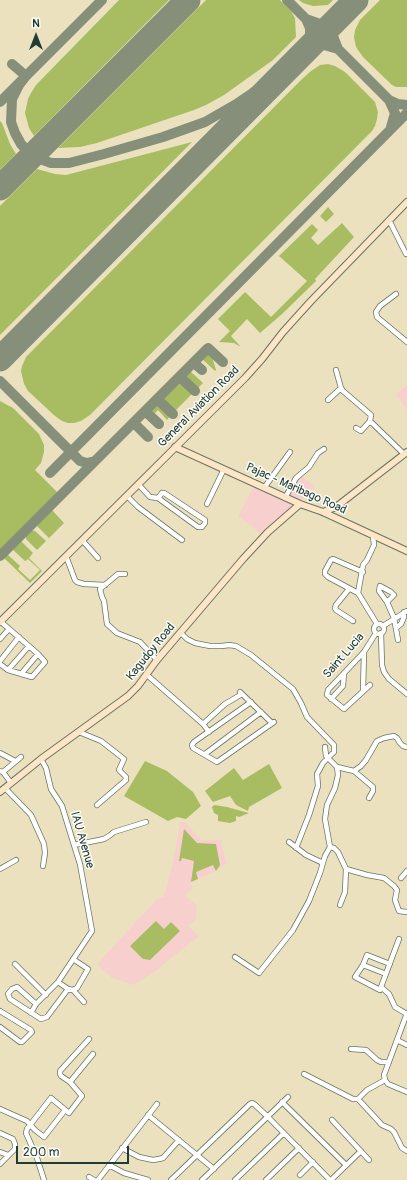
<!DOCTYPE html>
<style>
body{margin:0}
#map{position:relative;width:407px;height:1180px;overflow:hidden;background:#ebe1bf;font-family:Pangolin,sans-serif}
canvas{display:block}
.north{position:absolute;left:16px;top:16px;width:40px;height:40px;-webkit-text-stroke:3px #fdfcf7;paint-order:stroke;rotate:0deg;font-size:11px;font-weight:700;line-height:16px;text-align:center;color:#1f3d34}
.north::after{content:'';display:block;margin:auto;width:14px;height:18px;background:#1f3d34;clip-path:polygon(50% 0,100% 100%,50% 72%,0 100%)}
.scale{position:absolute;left:16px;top:1146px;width:113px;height:18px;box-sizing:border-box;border:2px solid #1f3d34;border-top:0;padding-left:5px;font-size:12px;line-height:14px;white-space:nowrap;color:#1f3d34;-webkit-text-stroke:3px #fdfcf7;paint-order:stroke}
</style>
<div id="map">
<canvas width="407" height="1180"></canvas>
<div class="north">N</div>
<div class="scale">200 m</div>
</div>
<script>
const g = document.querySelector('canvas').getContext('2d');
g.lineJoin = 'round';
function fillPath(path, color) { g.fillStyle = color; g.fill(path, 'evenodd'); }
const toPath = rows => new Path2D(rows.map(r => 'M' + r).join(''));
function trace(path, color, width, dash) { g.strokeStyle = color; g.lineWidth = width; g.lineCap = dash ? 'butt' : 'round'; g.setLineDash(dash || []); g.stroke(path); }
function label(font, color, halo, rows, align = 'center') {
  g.font = font + ' Pangolin,sans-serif'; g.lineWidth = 3; g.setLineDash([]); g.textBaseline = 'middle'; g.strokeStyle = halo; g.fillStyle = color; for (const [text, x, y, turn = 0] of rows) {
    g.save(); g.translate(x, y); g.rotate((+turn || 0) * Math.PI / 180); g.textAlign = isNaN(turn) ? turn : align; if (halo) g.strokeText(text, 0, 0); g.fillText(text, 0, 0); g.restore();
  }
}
const built = toPath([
 [407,385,407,410,396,394],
 [298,477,303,477,314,486,300,502,287,496],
 [254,486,295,505,264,536,238,516],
 [180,822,186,823,201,840,221,840,226,864,214,872,191,882,190,884,193,888,185,895,197,906,196,919,188,926,199,936,153,973,133,985,112,978,97,964,157,899,164,896,173,863]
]);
const green = toPath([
 [119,0,169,0,34,136,29,128,25,113,28,99,31,93,36,85],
 [206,0,280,0,291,11,295,18,296,37,273,60,224,95,206,105,194,110,97,143,80,147,58,148],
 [299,0,333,0,328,5,313,6,303,3],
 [380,0,407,0,407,87,396,87,392,85,363,57,356,47,354,37,355,30,360,20],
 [328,64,335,66,345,72,375,102,378,112,377,119,375,126,372,131,90,415,81,421,74,423,68,423,62,421,55,416,28,391,24,384,21,371,22,366,26,357,301,80,311,71,320,65],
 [0,121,2,123,10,144,16,154,0,170],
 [192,142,0,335,0,206,37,169,55,174,66,175],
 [328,207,334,214,326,222,320,216],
 [342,223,354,237,315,279,316,281,281,315,260,333,247,319,231,336,240,346,239,346,234,343,219,342,230,331,218,319,245,292,271,317,307,281,279,256,312,224,318,230,311,238,318,245],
 [208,351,211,353,216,370,215,371,201,358],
 [189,370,203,383,196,390,184,378,184,375],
 [178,381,183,382,194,392,174,412,161,399],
 [0,401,13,408,39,434,44,445,44,452,41,463,35,470,59,494,0,553],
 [158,402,171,415,167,420,158,410,155,413,151,410],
 [52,510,64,523,49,538,36,525],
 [31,530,35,531,46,541,37,550,26,539,26,536],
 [21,541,33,553,29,558,42,571,30,583,4,558,7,554,20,566,18,569,30,580,40,570,28,559,25,561,12,549],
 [145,761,167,771,193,792,201,806,186,819,177,817,168,821,124,796],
 [269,764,282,788,249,807,248,811,236,805,230,796,213,802,205,791,234,768,243,780],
 [214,805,227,807,249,813,239,817,236,816,236,821,230,823,218,821,218,815,214,813,212,807],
 [184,829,197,843,216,844,220,865,216,871,213,865,196,872,198,879,191,882,194,861,182,858,181,861,179,861],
 [156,921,164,929,171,922,180,931,150,960,143,959,130,946]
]);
const taxiway = toPath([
 [287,0,306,19,310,28,310,42,306,51],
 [306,19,320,24,330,23,339,18],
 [338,49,333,36,334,26,339,18],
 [306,51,314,46,324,45,338,49,389,100,395,113,391,127],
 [12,64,26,76,19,85,12,99,11,122,15,133,21,144,32,156,51,163,69,163,104,154,163,137,205,122,238,103,287,70],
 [389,100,398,104,407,105],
 [0,102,102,0],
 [0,361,5,353],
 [194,363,202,370],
 [180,377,195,391],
 [0,381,80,461,87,463,95,461],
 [157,399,173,414],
 [145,411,159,424],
 [134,423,148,437],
 [50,473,407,113],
 [0,556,208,348,223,362]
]);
const runway = toPath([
 [0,188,188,0],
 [0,359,356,0]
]);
const street = toPath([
 [389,220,406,254],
 [396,294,380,306,376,312,377,317,407,342],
 [336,370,341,388,343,391,371,415,370,421,361,431,356,428],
 [328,400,341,388],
 [370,421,404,454],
 [138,484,150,497,158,498],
 [264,488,290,452],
 [162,493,164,493,205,520,205,523,202,527,198,527,158,498,162,493],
 [127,496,138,507,182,540],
 [285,498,296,478,309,467,318,453,324,449],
 [207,504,224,469],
 [82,540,98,558],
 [66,556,75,580,77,582,84,584,105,585],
 [125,574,118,574,100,589,102,597,104,601,107,624,117,633,140,642,157,660],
 [380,586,391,592,394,595,387,602,379,591,380,586],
 [349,589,336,605,335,608,336,610,353,621],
 [358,593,328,577,325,574,325,571,331,560,333,559,363,572],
 [358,593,363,565,367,560,374,545,373,536],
 [358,593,377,624],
 [387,602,394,618,398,640],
 '374 629a5 5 0 1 1 10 0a5 5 0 1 1-10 0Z',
 [383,626,407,611],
 [396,628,401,624,404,617,404,612],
 [181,633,187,639,195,643,210,646,222,646,229,645,236,646,251,655,293,689,301,703,307,717,334,745,334,752,323,763,317,774,318,786,309,815,296,848],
 [381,633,382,665,384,672,389,679,407,694],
 [0,639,9,629],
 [0,661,19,637],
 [0,664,8,670,32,677,45,662,38,654,0,621],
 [8,670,29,646],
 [21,674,38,654],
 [147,675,203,724,209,732],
 [370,685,344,709,327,695,328,690,364,652,376,633],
 [363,691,364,652],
 [240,692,272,723],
 [331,699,343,686,344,673],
 [251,702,194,742,192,745,193,748,217,762,274,722],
 [203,724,225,704,242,694],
 [79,732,101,741,124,759,119,770,126,777,126,780,97,805],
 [0,753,15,761],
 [205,754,261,712],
 [337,767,354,771,361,766,366,760,377,741,384,738,394,736,397,738,400,743,403,746,407,747],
 [0,771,3,772,11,783],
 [354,771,373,787,373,791,369,798],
 [3,772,21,757],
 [5,788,31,815,44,844,45,853,43,866],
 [289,842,306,855,323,863],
 [74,845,104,839,109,836,114,832,146,822],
 [330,847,334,848,338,852,346,869,367,875,384,878,394,886,397,890,395,900,399,911,407,912],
 [0,869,16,860],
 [401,878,407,871],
 [340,905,345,892,346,869],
 [399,939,381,987,389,994,395,1007,407,1014],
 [235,957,259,973,293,930,309,901,320,873,325,856,330,847,325,819,327,805,335,788,338,775,337,767,326,756,325,747],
 [15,964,46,995],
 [363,965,355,977,380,990,381,987],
 [386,974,363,965,367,955,390,964],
 [58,982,68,989,73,990,77,988,88,969,73,959],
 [73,990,84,1002],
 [36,1004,17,987,12,989,8,994,10,999,41,1019,47,1017,68,989],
 [0,1011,31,1030,32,1032,22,1042,20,1042,0,1027],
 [31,1013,36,1004,58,982,92,931,80,864,74,845,62,806,51,789,46,768,41,759],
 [407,1013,384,1075,385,1080,388,1084,407,1092],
 [397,1040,407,1045],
 [351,1049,366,1050,377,1060,381,1062,389,1062],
 [304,1074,353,1099,358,1099,367,1090,385,1080],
 [70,1082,61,1076,60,1074,60,1071,89,1039],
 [358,1099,382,1125,391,1129,394,1132,402,1148,407,1151],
 [282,1102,346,1165],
 [0,1109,27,1121,35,1130,44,1137,65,1110],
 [148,1115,214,1169],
 [332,1120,369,1160],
 [0,1133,13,1139,15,1144,15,1149,0,1164],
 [122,1148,139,1157,153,1160,159,1159,163,1158,179,1140],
 [0,1152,8,1155],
 [109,1165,124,1173,148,1180],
 [300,1175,313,1162],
 [89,1177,94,1180],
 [44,1180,37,1158,26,1133,27,1129,51,1098,69,1113,82,1096,70,1082,93,1054],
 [98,1180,157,1104],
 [171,1180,250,1104,252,1103,254,1104,267,1116,330,1180],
 [202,1180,288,1097],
 [235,1180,284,1133],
 [266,1180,299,1148],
 [331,1180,361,1151]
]);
const secondary = toPath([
 [175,447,300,504,323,512,407,551],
 [323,512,336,507,407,452],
 [0,622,245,378,262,359,283,332,311,301,407,202],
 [0,792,41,759,128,696,138,686,157,660,243,559,268,532,300,504]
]);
const streetNames = [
 ["General Aviation Road",199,407,-45],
 ["Pajac - Maribago Road",296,489,24],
 ["Kagudoy Road",151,652,-51],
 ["Saint Lucia",344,656,-49],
 ["IAU Avenue",82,840,74]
];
fillPath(built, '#f7d0cd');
fillPath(green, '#a8bd62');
trace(taxiway, '#858f7a', 10);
trace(runway, '#858f7a', 25);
trace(street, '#667665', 6);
trace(secondary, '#667665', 8);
trace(street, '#fff', 4.5);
trace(secondary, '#fde5c5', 6);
label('12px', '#1f3d34', '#fdfcf7', streetNames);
</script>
